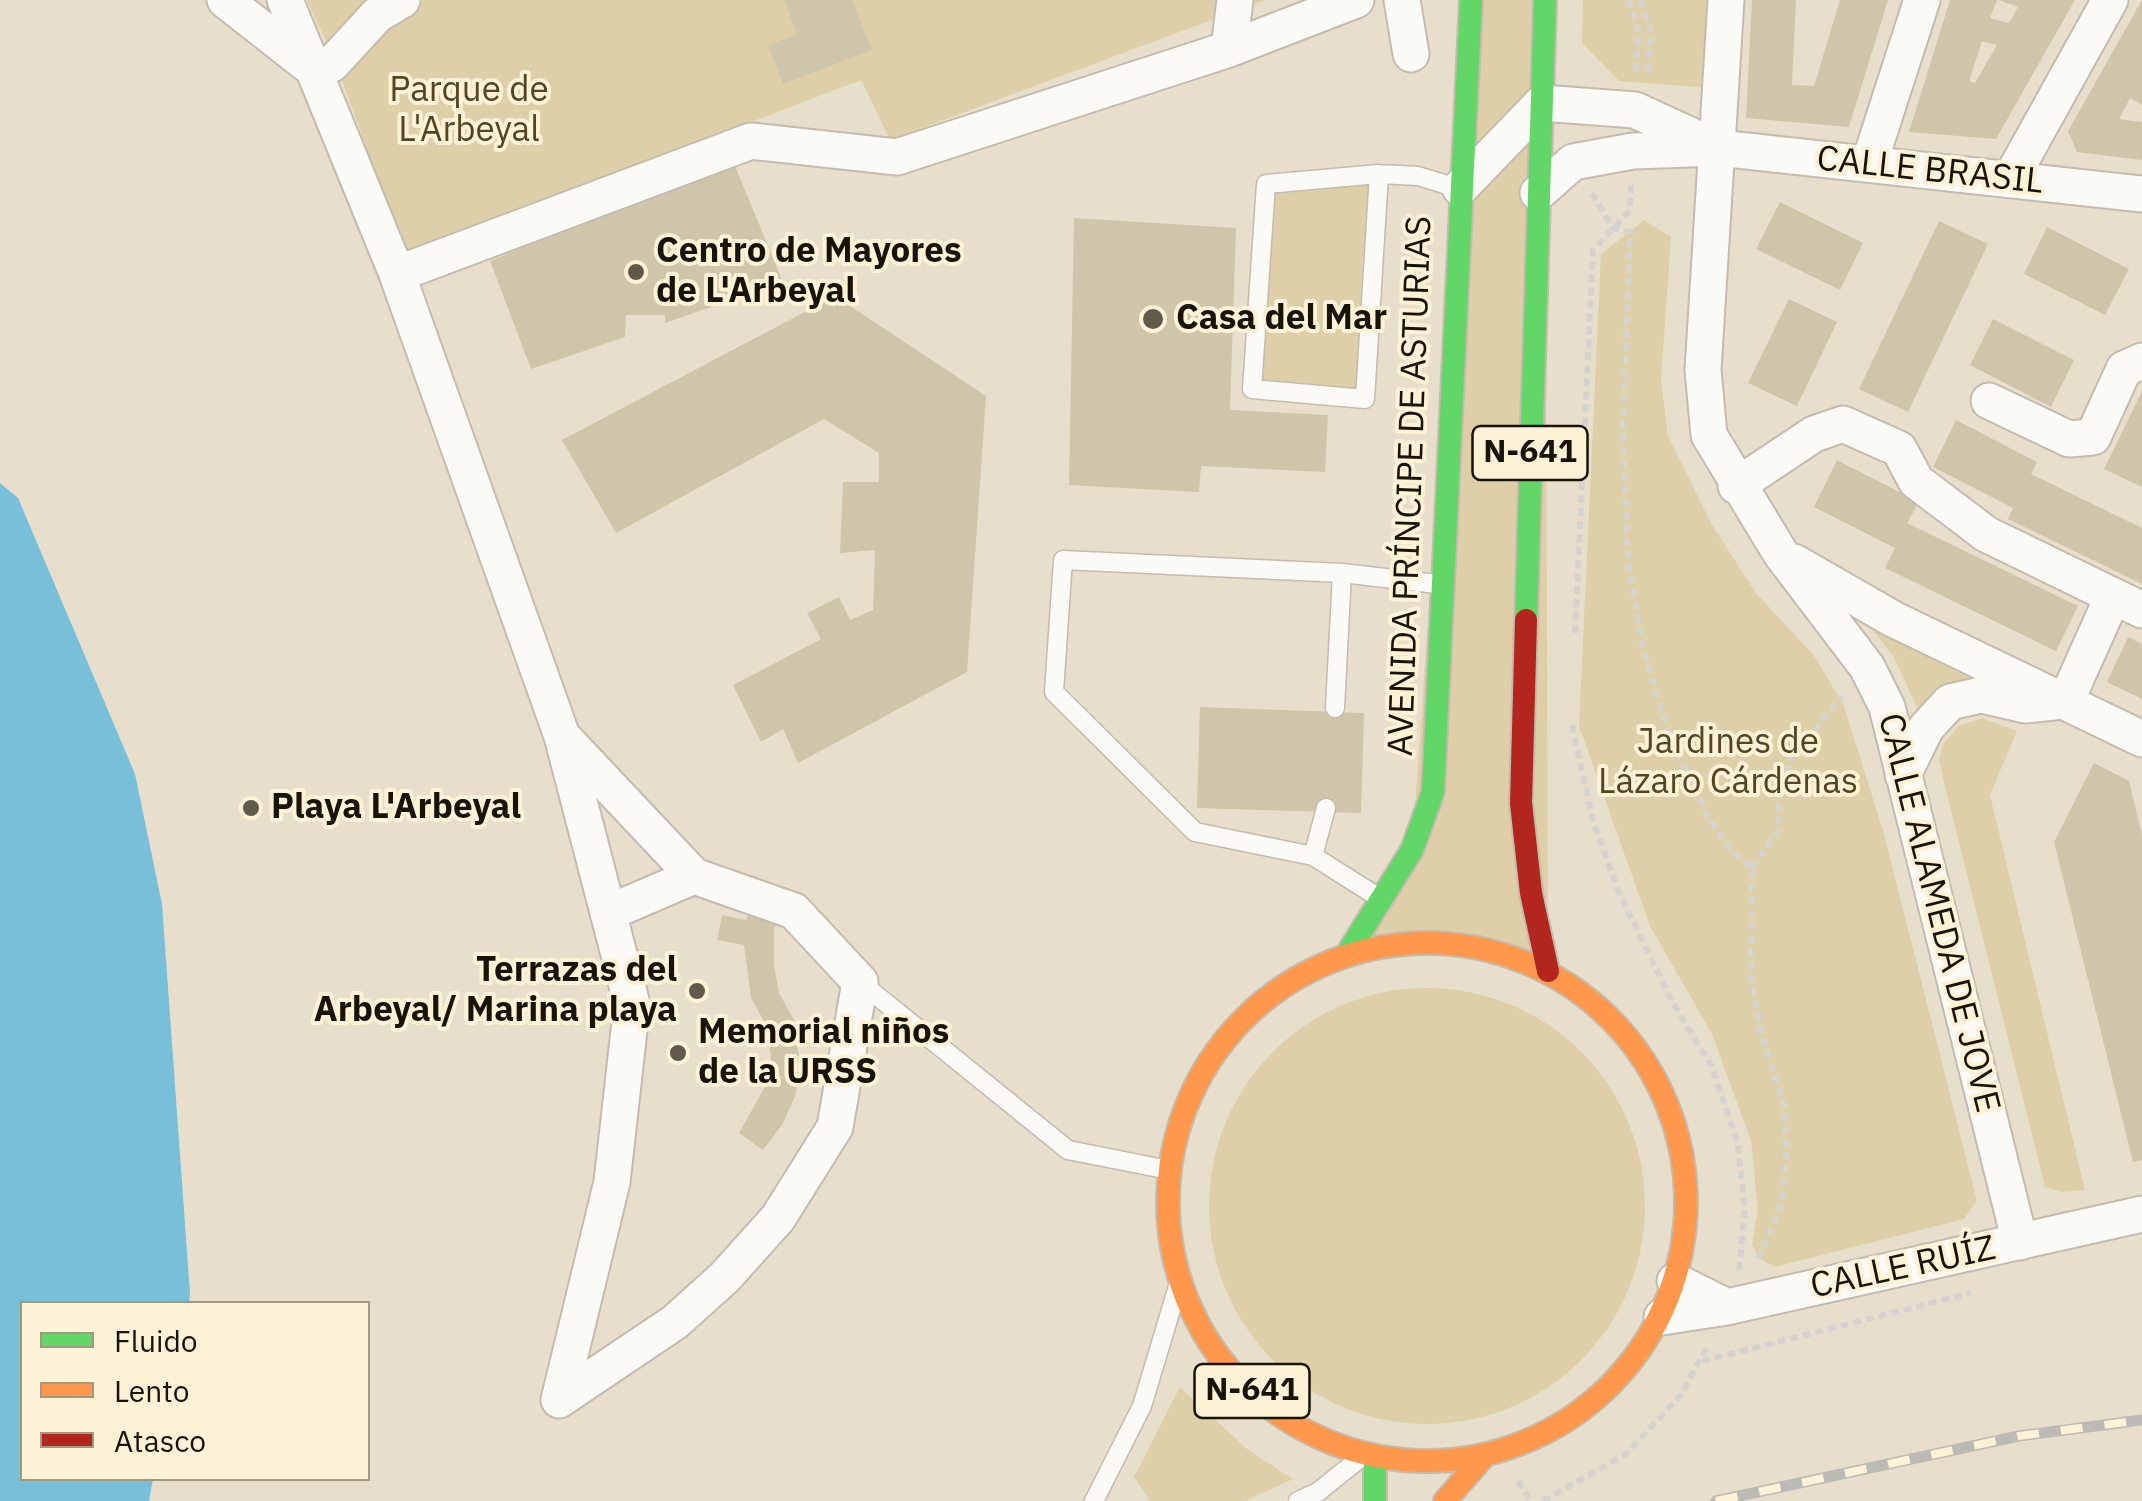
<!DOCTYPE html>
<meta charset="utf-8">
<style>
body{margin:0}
#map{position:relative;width:2142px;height:1501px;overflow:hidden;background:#e7dfcc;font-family:"IBM Plex Sans",sans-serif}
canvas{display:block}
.legend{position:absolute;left:20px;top:1301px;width:350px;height:180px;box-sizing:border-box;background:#fdf2d5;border:2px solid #a19982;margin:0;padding:12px 18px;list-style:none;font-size:30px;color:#181306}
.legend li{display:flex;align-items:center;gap:20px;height:50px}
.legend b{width:50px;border:2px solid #a19982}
</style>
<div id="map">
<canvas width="2142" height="1501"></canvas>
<ul class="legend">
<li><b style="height:12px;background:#63d668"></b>Fluido</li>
<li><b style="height:12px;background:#ff974d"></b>Lento</li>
<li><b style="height:12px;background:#b3261e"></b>Atasco</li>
</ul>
</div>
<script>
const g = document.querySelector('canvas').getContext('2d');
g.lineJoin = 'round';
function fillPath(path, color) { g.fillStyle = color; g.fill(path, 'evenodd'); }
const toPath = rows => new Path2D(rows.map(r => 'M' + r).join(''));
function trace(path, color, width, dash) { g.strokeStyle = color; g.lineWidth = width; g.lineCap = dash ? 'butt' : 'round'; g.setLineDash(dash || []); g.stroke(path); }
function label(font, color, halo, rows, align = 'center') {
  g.font = font + ' "IBM Plex Sans",sans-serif'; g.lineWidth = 8; g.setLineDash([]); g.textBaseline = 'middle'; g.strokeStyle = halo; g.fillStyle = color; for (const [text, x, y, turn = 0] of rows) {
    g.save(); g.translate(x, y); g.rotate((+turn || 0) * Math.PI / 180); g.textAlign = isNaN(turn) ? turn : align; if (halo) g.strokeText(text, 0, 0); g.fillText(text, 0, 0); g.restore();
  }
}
const green = toPath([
 [307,0,1265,0,890,140,861,80,405,254,335,61],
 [1471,0,1545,0,1548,971,1444,940,1347,954,1412,850],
 [1583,0,1708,0,1709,88,1619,81,1582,43],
 [1379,174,1365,399,1252,389,1266,184],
 [1644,220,1671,237,1661,380,1668,436,1712,525,1756,593,1815,657,1844,706,1884,834,1977,1201,1964,1219,1774,1267,1760,1259,1752,1245,1758,1210,1751,1141,1712,1034,1650,926,1579,726,1601,254],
 [1873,630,1970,678,1942,688,1918,709,1893,656],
 [1982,718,2017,731,1990,795,2085,1190,2062,1192,2045,1187,1944,783,1939,758,1944,743,1958,726],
 '1209 1206a218 218 0 1 1 436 0a218 218 0 1 1-436 0Z',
 [1180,1387,1247,1449,1293,1479,1245,1501,1150,1501,1134,1477]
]);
const water = toPath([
 [0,483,18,498,135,774,162,904,190,1294,189,1303,22,1304,22,1478,153,1479,149,1501,0,1501]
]);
const building = toPath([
 [784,0,852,0,872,50,783,84,768,45,797,34],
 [1752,0,1796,0,1792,85,1814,86,1840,0,1888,0,1849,127,1746,118],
 [1950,0,1997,0,1990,18,2009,23,2018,7,1999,0,2075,0,1996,139,1909,132],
 [1982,41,1997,45,1975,83,1969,81],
 [2142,0,2142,105,2130,98,2119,119,2142,122,2142,160,2077,152,2068,131],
 [733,161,783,282,665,323,665,315,626,315,625,337,531,369,490,261],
 [1780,202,1863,243,1840,290,1756,249],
 [1074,218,1236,228,1230,410,1328,415,1325,472,1201,466,1199,492,1069,485],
 [1939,221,1988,244,1908,412,1859,389],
 [2047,227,2129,269,2105,315,2024,274],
 [835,296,986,396,967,672,798,763,783,729,761,742,733,685,821,639,807,613,839,597,850,620,873,610,875,550,840,553,843,482,879,482,879,453,824,419,616,533,562,440],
 [1789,299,1837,322,1797,406,1748,383],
 [1993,319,2074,360,2051,407,1970,365],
 [2142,391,2142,487,2104,469],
 [1956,420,2037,462,2031,474,2142,528,2142,584,2008,519,2013,508,1933,467],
 [1837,460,1919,502,1907,523,2078,606,2056,651,1885,568,1895,548,1814,507],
 [2128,637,2142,644,2142,699,2107,682],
 [1200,707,1364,713,1361,813,1197,808],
 [2094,763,2129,781,2142,835,2142,1160,2133,1162,2054,842],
 [752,906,781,912,774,929,774,966,779,993,794,1020,799,1057,796,1094,782,1125,763,1150,739,1133,767,1083,771,1056,765,1023,751,998,744,945,717,940,722,915,746,920]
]);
const path = toPath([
 [1628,0,1638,30,1636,77],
 [1640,0,1651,31,1648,77],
 [1592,193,1613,228,1630,232,1623,431,1628,564,1644,652,1667,729,1707,815,1730,850,1752,868,1751,978,1761,1034,1785,1108,1786,1157,1782,1202,1756,1264],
 [1575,633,1593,250,1630,210,1631,185],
 [1572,725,1593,821,1619,893,1673,1003,1711,1065,1737,1140,1745,1208,1739,1272],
 [1752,868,1778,830,1779,795,1792,757,1842,696],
 [1702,1361,1971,1293],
 [1518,1481,1531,1501],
 [1543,1501,1626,1454,1680,1396,1709,1344]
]);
const lane = toPath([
 [1379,174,1365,399,1252,389,1266,184,1379,174],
 [1379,174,1418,176,1454,187],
 [1335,708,1342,573],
 [1313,856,1326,808],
 [1378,897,1313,856,1195,832,1054,692,1063,560,1342,573,1437,584],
 [860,982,1068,1150,1169,1170],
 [1094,1501,1142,1406,1179,1283],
 [1298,1501,1318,1492,1364,1455]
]);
const street = toPath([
 [225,0,313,69,332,64,377,15,402,0],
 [285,0,397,274,562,736,694,876,794,911,860,982,835,1127,778,1218,725,1277,675,1322,559,1400,612,1182,632,1004,562,736],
 [1402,0,1411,54],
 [1726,0,1703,370,1709,435,1781,554,1867,667,1887,707,2020,1242],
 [1229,49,1235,0],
 [1869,164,1922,0],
 [2010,180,2110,0],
 [1460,188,1542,103,1635,110,1713,146],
 [1538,193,1573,162,1633,151,1719,148,2142,194],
 [397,274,751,141,897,157,1229,49,1356,0],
 [1989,401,2069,439,2093,437,2124,369,2142,361],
 [1736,486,1814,434,1843,424,1899,449,1916,481,1986,534,2142,610],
 [1794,562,1893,619,2142,739],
 [2066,701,2113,596],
 [1903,775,1926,728,1950,702,1981,695,2025,705,2054,702],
 [608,913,694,876],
 [1675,1281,1727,1307],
 [1662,1317,1727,1307,2142,1214]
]);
const fast = toPath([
 [1526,620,1545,0],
 [1347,954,1412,850,1433,792,1471,0],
 [1375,1458,1375,1501]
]);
const slow = toPath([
 '1168 1202a259 259 0 1 1 518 0a259 259 0 1 1-518 0Z',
 [1445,1501,1486,1454]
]);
const jam = toPath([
 [1526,620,1521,803,1531,893,1548,971]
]);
const rail = toPath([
 [1716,1501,2019,1436,2142,1420]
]);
const markers = [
 [636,272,10,"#605a4b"],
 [1153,319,12,"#605a4b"],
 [251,808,10,"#605a4b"],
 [697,991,10,"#605a4b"],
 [678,1053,10,"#605a4b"]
];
const shields = [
 [1530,453,115],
 [1252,1391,115]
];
const shieldNames = [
 ["N-641",1530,453],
 ["N-641",1252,1391]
];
const parkNames = [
 ["Parque de",469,91],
 ["L'Arbeyal",469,131],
 ["Jardines de",1728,743],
 ["Lázaro Cárdenas",1728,783]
];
const streetNames = [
 ["CALLE BRASIL",1930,171,6],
 ["AVENIDA PRÍNCIPE DE ASTURIAS",1411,486,-88],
 ["CALLE ALAMEDA DE JOVE",1938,913,76],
 ["CALLE RUÍZ",1903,1268,-12]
];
const poiNames = [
 ["Centro de Mayores",656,252],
 ["de L'Arbeyal",656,292],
 ["Casa del Mar",1176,319],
 ["Playa L'Arbeyal",271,808],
 ["Terrazas del",677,971,"right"],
 ["Arbeyal/ Marina playa",677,1011,"right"],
 ["Memorial niños",698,1033],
 ["de la URSS",698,1073]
];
fillPath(green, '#dfcfa8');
fillPath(water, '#78bfda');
fillPath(building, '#cfc5ab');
trace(lane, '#c3bcae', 21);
trace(street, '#c3bcae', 39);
trace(fast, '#c3bcae', 26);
trace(slow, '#c3bcae', 26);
trace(jam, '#c3bcae', 26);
trace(path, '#d6d3ce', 6, [8, 5]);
trace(lane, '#fbfaf7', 18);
trace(street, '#fbfaf7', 35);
trace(fast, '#63d668', 22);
trace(slow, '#ff974d', 22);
trace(jam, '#b3261e', 22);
trace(rail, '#bcbab5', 11);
trace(rail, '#fdf2d5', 8, [22]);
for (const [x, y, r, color] of markers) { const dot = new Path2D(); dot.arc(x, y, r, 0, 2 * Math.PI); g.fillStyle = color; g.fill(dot); trace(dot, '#fdf2d5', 4); }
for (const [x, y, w] of shields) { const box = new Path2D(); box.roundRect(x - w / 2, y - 27, w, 54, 8); g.fillStyle = '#fdf2d5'; g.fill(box); trace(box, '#181306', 2.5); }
label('bold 32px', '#181306', null, shieldNames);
label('35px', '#54451f', '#fdf2d5', parkNames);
label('35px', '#181306', '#fdf2d5', streetNames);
label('bold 35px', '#181306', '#fdf2d5', poiNames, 'left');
</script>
